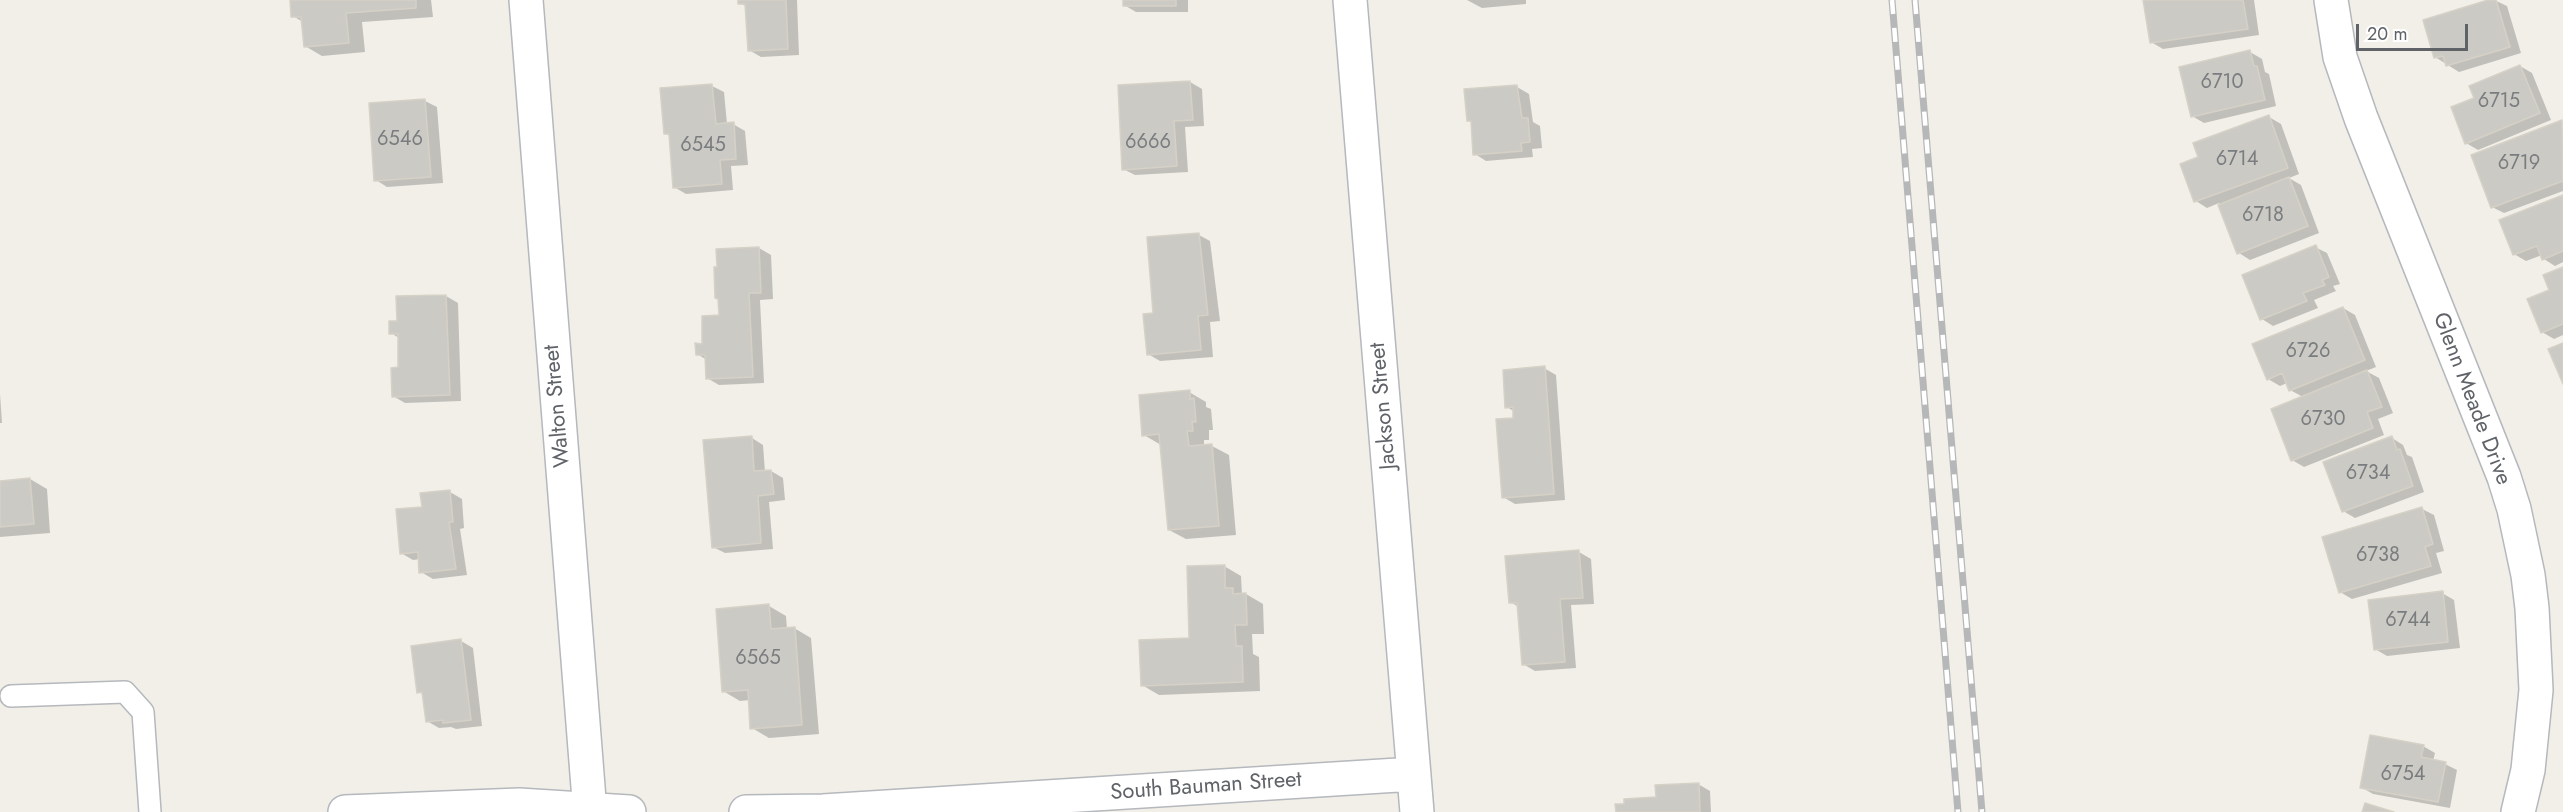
<!DOCTYPE html>
<style>
body{margin:0}
#map{position:relative;width:2563px;height:812px;overflow:hidden;background:#f1efe8;font-family:Jost,sans-serif}
canvas{display:block}
.scale{position:absolute;left:2356px;top:24px;width:112px;height:27px;box-sizing:border-box;border:3px solid #5f6368;border-top:0;padding-left:8px;font-size:18px;line-height:21px;white-space:nowrap;color:#5f6368;-webkit-text-stroke:4px #fff;paint-order:stroke}
</style>
<div id="map">
<canvas width="2563" height="812"></canvas>
<div class="scale">20 m</div>
</div>
<script>
const g = document.querySelector('canvas').getContext('2d');
g.lineJoin = 'round';
function fillPath(path, color) { g.fillStyle = color; g.fill(path, 'evenodd'); }
const toPath = rows => new Path2D(rows.map(r => 'M' + r).join(''));
function trace(path, color, width, dash) { g.strokeStyle = color; g.lineWidth = width; g.lineCap = dash ? 'butt' : 'round'; g.setLineDash(dash || []); g.stroke(path); }
function label(font, color, halo, rows, align = 'center') {
  g.font = font + ' Jost,sans-serif'; g.lineWidth = 4.5; g.setLineDash([]); g.textBaseline = 'middle'; g.strokeStyle = halo; g.fillStyle = color; for (const [text, x, y, turn = 0] of rows) {
    g.save(); g.translate(x, y); g.rotate((+turn || 0) * Math.PI / 180); g.textAlign = isNaN(turn) ? turn : align; if (halo) g.strokeText(text, 0, 0); g.fillText(text, 0, 0); g.restore();
  }
}
const shadow = toPath([
 [291,0,431,0,433,17,362,22,365,52,322,56,305,46,303,22,293,16],
 [739,0,797,0,799,55,761,57,749,50,747,7,740,3],
 [1124,0,1188,0,1188,12,1136,12,1124,5],
 [1467,0,1526,0,1526,4,1482,8],
 [2145,0,2254,0,2259,35,2163,49,2151,42],
 [2494,0,2507,6,2521,53,2459,72,2435,57],
 [2250,52,2262,59,2265,72,2269,74,2276,106,2204,123,2192,116],
 [2520,66,2532,73,2551,120,2478,150,2466,143,2476,99],
 [1190,82,1202,89,1204,126,1185,127,1188,172,1135,175,1123,169],
 [712,86,724,92,727,124,733,124,745,131,748,165,731,166,733,190,686,194,674,187,670,136,665,133],
 [1517,87,1529,94,1533,122,1540,126,1542,148,1532,149,1533,157,1486,161,1475,154,1472,123,1468,120],
 [425,101,437,107,443,183,387,187,376,180],
 [2269,117,2281,124,2299,174,2289,178,2301,185,2319,233,2250,260,2239,253,2219,203,2207,208,2196,201,2200,158],
 [2562,122,2563,191,2504,213,2492,207],
 [2563,196,2563,262,2555,266,2544,259,2542,255,2526,261,2514,254],
 [1199,235,1210,241,1220,321,1210,322,1213,357,1160,361,1148,354,1154,315],
 [2315,247,2327,253,2340,284,2333,286,2336,291,2314,300,2318,308,2273,326,2262,319],
 [759,248,771,255,773,299,760,300,764,383,719,385,707,378,707,360,697,354],
 [2563,269,2563,335,2554,339,2542,332,2551,291],
 [446,296,458,303,461,401,405,403,393,396,400,369,399,338,391,333,398,323],
 [2343,308,2355,315,2376,367,2366,371,2379,378,2393,413,2378,419,2384,435,2304,467,2292,460,2303,397,2290,390,2287,383,2280,386,2268,379],
 [1544,368,1556,375,1565,500,1515,504,1503,497,1515,420,1515,412,1507,407],
 [1189,392,1206,402,1206,407,1211,409,1213,430,1209,430,1209,440,1204,440,1204,446,1212,446,1229,455,1236,535,1186,539,1169,530,1161,445,1144,435],
 [0,394,2,423,0,423],
 [752,438,763,445,765,472,771,471,783,478,785,500,769,502,773,549,725,553,713,547],
 [2392,438,2403,445,2407,455,2412,457,2424,492,2355,518,2343,511],
 [30,479,47,489,50,533,0,537,0,482],
 [450,492,462,499,464,528,460,529,467,575,433,579,421,572,420,559,413,560,401,553,423,509],
 [2422,509,2434,515,2444,551,2436,553,2442,573,2352,599,2340,592],
 [1579,552,1591,559,1594,604,1571,605,1576,668,1535,671,1523,664,1519,607,1510,602],
 [1224,566,1241,576,1242,595,1246,594,1263,604,1264,634,1252,634,1253,654,1259,657,1260,691,1159,695,1142,685,1191,639],
 [2442,593,2454,600,2460,648,2387,656,2375,649],
 [769,606,786,616,787,629,794,628,811,638,819,734,769,738,752,728,750,700,740,701,723,691],
 [461,641,473,648,482,726,456,729,451,727,439,728,427,721,424,695,419,692],
 [2423,746,2435,753,2433,761,2445,764,2457,770,2450,808,2373,794,2361,787],
 [1698,784,1710,791,1711,812,1617,812]
]);
const building = toPath([
 [290,0,416,0,416,8,346,13,349,43,304,47,301,17,291,17,290,0],
 [738,0,786,0,788,49,748,51,745,4,738,4,738,0],
 [1123,0,1176,0,1176,6,1123,6,1123,0],
 [2143,0,2243,0,2248,29,2150,43,2143,0],
 [2488,0,2496,0,2510,47,2446,66,2443,56,2434,58,2423,20,2488,0],
 [2250,50,2254,66,2257,66,2265,100,2191,117,2179,67,2250,50],
 [2520,65,2540,113,2465,144,2451,107,2474,98,2469,86,2520,65],
 [1190,81,1193,120,1174,121,1177,166,1122,170,1118,85,1190,81],
 [712,84,716,124,734,122,736,159,720,160,722,184,673,188,669,134,664,134,660,88,712,84],
 [1517,85,1522,118,1528,118,1530,142,1521,143,1522,151,1473,155,1471,121,1467,121,1464,89,1517,85],
 [425,99,431,177,374,181,369,103,425,99],
 [2269,115,2288,168,2194,202,2180,164,2198,157,2193,143,2269,115],
 [2562,120,2563,181,2491,208,2471,155,2562,120],
 [2289,177,2308,226,2237,254,2218,205,2289,177],
 [2563,195,2563,251,2542,260,2537,246,2513,255,2499,220,2563,195],
 [1199,233,1208,315,1198,316,1201,350,1147,355,1143,314,1153,313,1147,237,1199,233],
 [2316,245,2329,277,2322,280,2325,285,2303,293,2307,301,2260,320,2242,275,2316,245],
 [759,247,761,293,749,293,753,377,706,379,705,355,696,355,695,343,702,344,702,316,719,315,718,299,715,298,714,267,717,267,716,249,759,247],
 [2563,267,2563,324,2541,333,2527,299,2549,290,2543,275,2563,267],
 [446,295,450,395,392,397,391,368,398,367,398,334,389,334,389,321,397,321,396,296,446,295],
 [2343,307,2365,360,2289,391,2282,373,2267,380,2252,344,2343,307],
 [2563,343,2563,384,2548,349,2563,343],
 [1545,366,1554,494,1502,498,1496,419,1513,418,1513,407,1505,408,1503,370,1545,366],
 [2367,370,2382,407,2367,412,2373,428,2291,461,2271,409,2367,370],
 [1190,390,1190,399,1194,398,1196,422,1192,421,1193,431,1187,431,1189,446,1212,444,1219,526,1168,530,1159,434,1142,436,1139,395,1190,390],
 [752,436,754,471,771,470,774,494,758,496,761,543,712,548,703,440,752,436],
 [2392,436,2397,450,2400,449,2413,486,2342,512,2323,462,2392,436],
 [30,478,34,524,0,527,0,481,30,478],
 [450,490,453,522,449,522,456,569,419,573,418,552,400,554,396,509,422,507,420,493,450,490],
 [2422,507,2433,544,2425,547,2431,566,2339,593,2322,537,2422,507],
 [1579,550,1583,598,1560,599,1565,662,1522,665,1517,603,1509,603,1505,556,1579,550],
 [1225,565,1225,588,1233,588,1233,594,1246,593,1247,625,1235,625,1236,646,1242,646,1243,682,1141,686,1139,640,1189,638,1187,566,1225,565],
 [2443,591,2448,642,2374,650,2368,600,2443,591],
 [769,604,771,629,795,627,802,725,750,729,748,690,722,692,716,609,769,604],
 [461,639,471,720,443,723,443,720,426,722,422,692,417,693,411,646,461,639],
 [2370,735,2424,745,2421,757,2446,762,2438,802,2360,788,2370,735],
 [1699,783,1700,812,1616,812,1615,804,1624,804,1624,799,1656,797,1655,785,1699,783],
 [2365,803,2394,812,2362,812,2365,803]
]);
const service = toPath([
 [11,696,125,692,143,712,150,812]
]);
const minor = toPath([
 [526,0,590,812],
 [1350,0,1417,812],
 [2331,0,2340,57,2361,118,2504,477,2514,509,2528,575,2532,608,2536,690,2528,770,2518,812],
 [345,812,519,805,629,812],
 [746,812,823,811,1414,774]
]);
const rail = toPath([
 [1892,0,1958,812],
 [1915,0,1982,812]
]);
const numberNames = [
 ["6710",2222,83],
 ["6715",2499,102],
 ["6546",400,140],
 ["6666",1148,143],
 ["6545",703,146],
 ["6714",2237,160],
 ["6719",2519,164],
 ["6718",2263,216],
 ["6726",2308,352],
 ["6730",2323,420],
 ["6734",2368,474],
 ["6738",2378,556],
 ["6744",2408,621],
 ["6565",758,659],
 ["6754",2403,775]
];
const streetNames = [
 ["Glenn Meade Drive",2471,399,69],
 ["Walton Street",558,406,-95],
 ["Jackson Street",1384,406,-95],
 ["South Bauman Street",1206,787,-4]
];
fillPath(shadow, '#0003');
fillPath(building, '#cccac5');
trace(building, '#d6d1c6', 1.5);
trace(service, '#b5b8bc', 24);
trace(minor, '#b5b8bc', 36);
trace(service, '#fff', 21);
trace(minor, '#fff', 33);
trace(rail, '#b6b7b8', 7);
trace(rail, '#fff', 4.5, [14]);
label('20px', '#7a7d7f', null, numberNames);
label('22px', '#5f6368', '#fff', streetNames);
</script>
